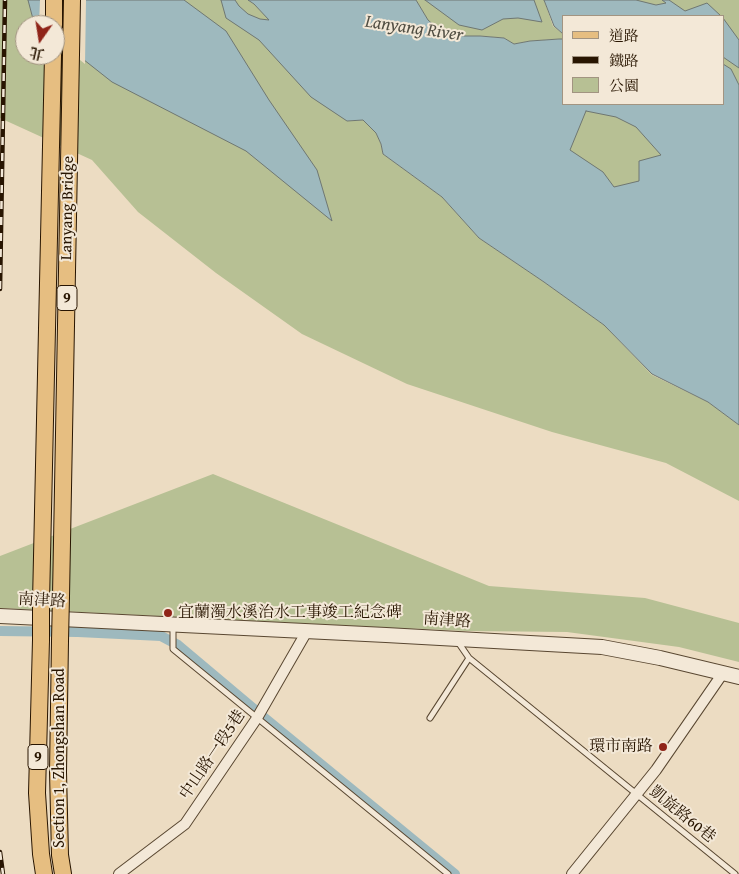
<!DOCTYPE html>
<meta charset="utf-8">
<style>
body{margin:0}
#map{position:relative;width:739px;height:874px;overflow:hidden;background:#ecdcc2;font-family:"Gentium Book Plus","Noto Serif TC",serif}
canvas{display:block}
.legend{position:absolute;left:562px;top:15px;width:162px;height:90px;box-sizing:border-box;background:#f3e8d7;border:1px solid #a29481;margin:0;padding:6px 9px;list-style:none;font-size:15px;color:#281501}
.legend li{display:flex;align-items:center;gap:10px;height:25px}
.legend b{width:25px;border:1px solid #a29481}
.north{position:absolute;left:15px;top:15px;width:50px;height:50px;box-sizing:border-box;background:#f3e8d7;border:1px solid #a29481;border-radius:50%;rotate:193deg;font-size:14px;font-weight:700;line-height:20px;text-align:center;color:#281501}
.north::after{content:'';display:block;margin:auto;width:18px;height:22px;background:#8f2418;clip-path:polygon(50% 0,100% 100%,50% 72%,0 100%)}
</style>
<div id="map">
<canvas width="739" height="874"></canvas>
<ul class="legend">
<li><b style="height:6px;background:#e6be81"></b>道路</li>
<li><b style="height:6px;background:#281501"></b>鐵路</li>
<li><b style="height:14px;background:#b7c094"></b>公園</li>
</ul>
<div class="north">北</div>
</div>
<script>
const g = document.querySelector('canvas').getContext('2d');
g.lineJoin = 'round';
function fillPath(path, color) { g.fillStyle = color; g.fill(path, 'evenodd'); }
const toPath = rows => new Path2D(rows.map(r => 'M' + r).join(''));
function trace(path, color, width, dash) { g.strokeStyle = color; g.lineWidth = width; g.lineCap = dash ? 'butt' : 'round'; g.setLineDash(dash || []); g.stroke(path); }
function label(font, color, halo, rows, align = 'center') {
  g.font = font + ' "Gentium Book Plus","Noto Serif TC",serif'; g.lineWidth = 4; g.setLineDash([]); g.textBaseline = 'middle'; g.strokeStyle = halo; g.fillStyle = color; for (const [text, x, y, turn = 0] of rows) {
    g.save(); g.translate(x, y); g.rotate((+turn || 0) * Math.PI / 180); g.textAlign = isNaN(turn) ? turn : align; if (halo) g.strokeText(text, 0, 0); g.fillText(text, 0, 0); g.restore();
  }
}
const green = toPath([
 [0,0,248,0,254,4,270,20,347,121,363,120,376,133,381,144,383,154,442,197,479,238,544,282,604,325,652,375,708,402,739,425,739,501,666,463,552,432,407,384,302,334,216,273,138,212,92,160,0,118],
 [25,25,55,25,55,55,25,55],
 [416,0,544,0,553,26,563,34,563,39,558,39,530,41,514,44,504,38,480,36,456,36,438,29,428,20],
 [620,0,739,0,739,87,723,79,723,16,622,16],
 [488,85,563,104,630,104,683,157,613,212],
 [213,474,489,586,645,598,739,623,739,662,679,647,567,632,466,631,404,628,458,632,356,631,356,626,0,608,0,556]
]);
const water = toPath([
 [28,0,184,0,226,31,269,100,317,170,332,221,246,151,112,82,55,37,55,25,41,25,33,19,28,0],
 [221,0,235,0,239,6,248,14,260,19,269,20,254,4,248,0,416,0,428,20,438,29,456,36,480,36,504,38,514,44,530,41,559,39,563,39,563,104,723,104,723,64,731,69,739,85,739,425,708,402,652,374,604,325,544,282,479,238,442,197,383,154,381,144,376,133,363,120,347,121,311,97,259,40,226,18,221,0],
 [586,111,616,117,636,127,661,155,639,161,639,181,614,187,603,172,570,150,586,111],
 [425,0,534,0,542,22,518,18,503,19,482,30,459,25,425,0],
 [544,0,636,0,656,5,666,3,662,0,669,0,685,11,707,3,721,16,563,16,563,34,554,26,544,0],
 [723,18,739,40,739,68,723,57,723,18]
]);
const pier = toPath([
 [40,0,86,0,85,64,55,40,55,25,39,25]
]);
const canal = toPath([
 [0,631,78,632,161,636,178,645,266,719,455,874]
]);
const service = toPath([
 [173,625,173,649,448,874],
 [458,642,469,658,735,874],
 [430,718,469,658]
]);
const minor = toPath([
 [119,874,185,824,257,718,307,631],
 [572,874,656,770,723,673]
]);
const tertiary = toPath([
 [0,616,386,635,602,647,660,658,739,677]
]);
const primary = toPath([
 [54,25,54,0],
 [61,596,72,0],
 [41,602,53,55],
 [41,640,37,793,41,854,44,874],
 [60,641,58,772,60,855,63,874]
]);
const rail = toPath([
 [0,289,5,0],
 [0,852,3,874]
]);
const primaryBridge = toPath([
 [41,640,41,602],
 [60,641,61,596]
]);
const markers = [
 [168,613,5,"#8f2418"],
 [663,747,5,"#8f2418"]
];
const shields = [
 [67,298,20],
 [38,757,20]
];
const shieldNames = [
 ["9",67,298],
 ["9",38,757]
];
const streetNames = [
 ["Lanyang Bridge",68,208,-89],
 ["南津路",42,601,3],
 ["南津路",447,621,4],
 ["中山路一段5巷",213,755,-56],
 ["Section 1, Zhongshan Road",60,758,-90],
 ["凱旋路60巷",682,815,39]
];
const poiNames = [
 ["宜蘭濁水溪治水工事竣工紀念碑",178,613],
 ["環市南路",653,747,"right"]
];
const waterNames = [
 ["Lanyang River",414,29,8]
];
fillPath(green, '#b7c094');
fillPath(water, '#9eb9be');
trace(water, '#6f7772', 1);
fillPath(pier, '#ecdcc2');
trace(canal, '#9eb9be', 10);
trace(service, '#594731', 7);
trace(minor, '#594731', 12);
trace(tertiary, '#594731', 16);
trace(primary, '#281501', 18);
trace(service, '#f3e8d7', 5);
trace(minor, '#f3e8d7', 10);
trace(tertiary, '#f3e8d7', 14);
trace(primary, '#e6be81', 16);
trace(rail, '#281501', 4.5);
trace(rail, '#f3e8d7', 2.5, [8]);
trace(primaryBridge, '#281501', 18, []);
trace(primaryBridge, '#e6be81', 16);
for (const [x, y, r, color] of markers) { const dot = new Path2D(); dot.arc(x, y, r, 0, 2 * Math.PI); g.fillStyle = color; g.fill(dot); trace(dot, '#f3e8d7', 2); }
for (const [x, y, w] of shields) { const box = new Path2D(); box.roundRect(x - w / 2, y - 12.5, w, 25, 4); g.fillStyle = '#f3e8d7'; g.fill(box); trace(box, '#281501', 1); }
label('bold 15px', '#281501', null, shieldNames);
label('16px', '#281501', '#f3e8d7', streetNames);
label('16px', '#281501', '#f3e8d7', poiNames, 'left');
label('italic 18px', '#514e43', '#f3e8d7', waterNames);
</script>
